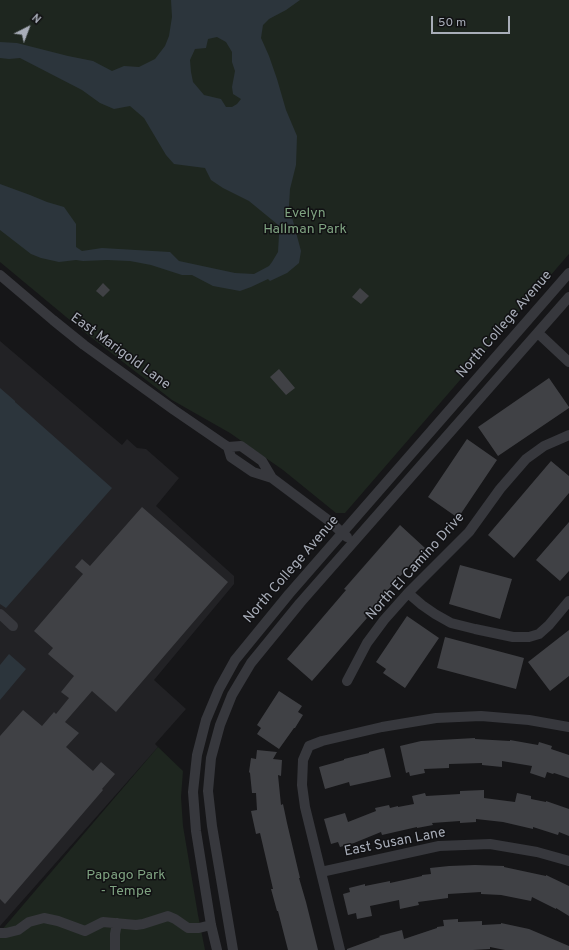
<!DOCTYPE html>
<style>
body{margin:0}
#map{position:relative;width:569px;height:950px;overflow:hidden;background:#161618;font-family:Overpass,sans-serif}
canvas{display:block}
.north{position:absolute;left:8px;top:8px;width:40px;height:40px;-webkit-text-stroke:3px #111113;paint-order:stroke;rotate:42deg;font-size:11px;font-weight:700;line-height:16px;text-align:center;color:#a8adb8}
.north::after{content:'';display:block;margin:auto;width:14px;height:18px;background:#a8adb8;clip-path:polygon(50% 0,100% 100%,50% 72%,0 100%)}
.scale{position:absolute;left:431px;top:16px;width:79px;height:18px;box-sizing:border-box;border:2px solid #a8adb8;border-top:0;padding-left:5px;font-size:12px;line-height:14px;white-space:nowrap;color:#a8adb8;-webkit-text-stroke:3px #111113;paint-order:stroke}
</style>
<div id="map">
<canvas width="569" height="950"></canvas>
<div class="north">N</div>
<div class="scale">50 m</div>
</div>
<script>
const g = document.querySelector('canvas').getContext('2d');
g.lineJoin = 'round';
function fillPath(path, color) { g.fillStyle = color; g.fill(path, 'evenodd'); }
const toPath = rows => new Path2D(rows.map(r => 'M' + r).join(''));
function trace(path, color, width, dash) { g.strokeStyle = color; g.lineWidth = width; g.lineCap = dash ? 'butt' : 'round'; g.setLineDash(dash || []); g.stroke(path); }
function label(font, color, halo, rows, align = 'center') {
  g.font = font + ' Overpass,sans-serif'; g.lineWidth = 3; g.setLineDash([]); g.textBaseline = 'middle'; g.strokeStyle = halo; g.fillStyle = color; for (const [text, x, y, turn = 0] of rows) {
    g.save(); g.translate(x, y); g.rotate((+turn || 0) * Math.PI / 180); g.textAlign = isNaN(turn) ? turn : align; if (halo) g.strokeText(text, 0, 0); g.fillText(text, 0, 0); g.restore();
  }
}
const built = toPath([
 [0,341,122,445,127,439,137,448,146,449,179,478,156,506,234,576,234,584,154,680,186,709,155,744,158,747,0,926]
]);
const green = toPath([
 [0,0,569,0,569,254,345,513,336,513,283,470,230,433,172,400,83,331,0,262],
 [158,747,183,771,181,797,183,826,198,915,205,950,0,950,0,932]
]);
const water = toPath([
 [171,0,300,0,286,10,269,19,263,25,261,38,269,56,277,79,286,110,297,136,296,165,290,189,289,206,301,251,299,263,287,273,270,281,268,279,251,287,240,291,213,286,192,275,182,275,151,265,130,261,107,260,83,261,76,260,59,262,41,258,31,254,0,230,0,184,30,195,47,202,64,207,76,224,76,247,82,251,102,248,170,252,179,261,235,273,254,274,269,266,272,262,278,252,279,235,277,224,249,201,223,188,211,180,205,168,174,164,166,155,144,118,130,106,114,109,100,103,82,90,20,58,9,59,0,58,0,42,17,43,68,56,93,61,112,71,124,66,139,67,155,59,165,46,169,36,172,17],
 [217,37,226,42,232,52,232,62,235,71,232,87,233,94,241,99,237,104,232,107,226,107,221,99,204,95,193,82,191,72,190,60,195,49,206,48,208,39],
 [0,388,15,401,15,402,112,488,6,608,0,604],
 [9,654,26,669,0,700,0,665]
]);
const building = toPath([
 [103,283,110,290,103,297,96,291],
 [360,288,369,296,361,304,352,297],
 [279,369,295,388,286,395,270,377],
 [549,378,569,407,569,408,498,456,478,427],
 [467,439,497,460,458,518,428,497],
 [551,461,569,476,569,493,514,558,488,535],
 [142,507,228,582,116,712,92,691,65,722,79,733,66,747,93,771,101,762,115,774,102,789,103,790,5,904,0,899,0,736,23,710,42,726,54,712,56,714,69,698,61,692,74,676,48,654,53,648,34,631,83,574,75,567,82,559,90,566],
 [569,522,569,571,560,581,536,560],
 [400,525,425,548,365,616,367,618,312,681,287,659,346,590,344,589],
 [460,565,512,579,500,619,449,604],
 [407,616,439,638,405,688,383,673,386,669,376,662],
 [569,630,569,676,550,691,528,662],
 [445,637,524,658,516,689,437,668],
 [279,691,302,706,298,712,303,715,295,728,294,728,279,749,257,734,261,728,257,725],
 [475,738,475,739,510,741,510,740,538,745,539,742,552,746,551,749,569,755,569,778,554,773,553,774,547,772,545,778,530,773,532,766,502,761,502,767,482,765,482,763,449,764,449,768,424,769,425,773,410,776,409,772,406,773,400,746,421,741],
 [384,748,391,777,350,786,349,782,325,789,319,767,344,760,344,759,369,753,369,752],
 [257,750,277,752,273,759,282,760,281,776,278,775,281,805,283,804,287,823,300,878,299,878,306,902,318,950,288,950,278,911,277,911,271,889,273,889,260,833,256,834,251,811,257,810,256,793,252,793,250,773,249,772,251,758,256,759],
 [484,790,484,798,515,802,517,793,531,796,531,799,546,802,546,801,569,809,569,836,559,832,558,835,533,827,533,829,503,822,476,819,476,822,460,823,460,821,432,823,433,825,417,828,417,827,382,835,381,832,354,843,340,847,338,842,331,844,324,819,345,813,348,822,376,811,375,808,389,805,390,808,398,806,398,807,414,804,412,796,425,793,426,796,460,794,460,791],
 [475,865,504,866,504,867,546,876,546,875,569,886,569,916,556,908,556,909,532,897,531,901,501,895,481,894,481,892,448,894,448,898,418,902,419,905,400,909,399,900,370,906,372,916,357,919,356,913,348,915,343,894,350,892,349,888,365,884,365,886,390,881,390,883,422,876,422,875,431,874,430,868,449,866],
 [458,919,458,922,482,921,482,925,501,924,501,923,529,929,569,946,569,950,505,950,490,947,490,949,473,950,347,950,347,949,380,937,379,936,402,930,404,939,437,928,437,927,444,926,443,920]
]);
const minor = toPath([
 [0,275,53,320,84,345,174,410,228,447,241,446,262,461,272,478],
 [538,333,569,362],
 [228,447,231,457,253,472,272,478,328,520,347,537],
 [408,593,422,605,435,614,451,623,475,629,513,637,529,637,539,634,549,625,569,601],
 [0,614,13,626],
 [347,681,367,643,384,620,408,593,469,532,500,489,526,459,544,446,569,435],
 [321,872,439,846,490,844,537,852,569,861],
 [0,933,6,933,18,930,29,922,44,918,58,921,85,931,103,922,136,925,143,924,168,916,175,919,188,928,199,928,211,925],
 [115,950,115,934,117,923],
 [217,950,211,925,196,831,193,792,197,755,206,720,219,689,235,660,289,594,569,273],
 [233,950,212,826,208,791,211,758,220,725,232,695,251,663,300,603,569,297],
 [340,950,305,807,302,785,303,760,309,746,322,741,382,727,436,718,481,716,529,720,569,727]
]);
const parkNames = [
 ["Evelyn",305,214],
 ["Hallman Park",305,230],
 ["Papago Park",126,876],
 ["- Tempe",126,892]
];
const streetNames = [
 ["North College Avenue",505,325,-49],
 ["East Marigold Lane",120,352,36],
 ["North El Camino Drive",416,567,-48],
 ["North College Avenue",292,570,-49],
 ["East Susan Lane",395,843,-11]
];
fillPath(built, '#222225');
fillPath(green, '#1e261f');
fillPath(water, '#2c353c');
fillPath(building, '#404145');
trace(minor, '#37383d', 10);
label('14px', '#7fa381', '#111113', parkNames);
label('14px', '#a8adb8', '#111113', streetNames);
</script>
